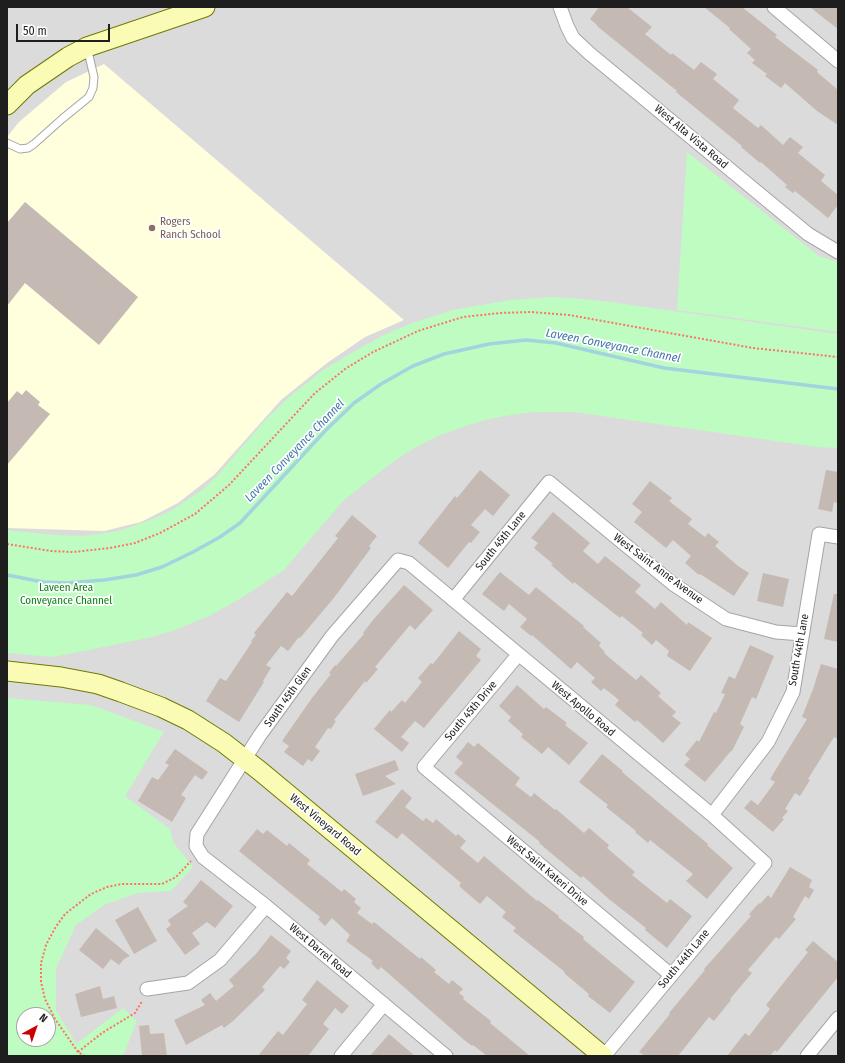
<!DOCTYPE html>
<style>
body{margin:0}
#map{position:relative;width:845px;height:1063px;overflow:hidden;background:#f0ebe4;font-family:"Fira Sans Condensed",sans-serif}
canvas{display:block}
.frame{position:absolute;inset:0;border:8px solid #1e1e1e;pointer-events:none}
.north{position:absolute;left:16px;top:1007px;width:40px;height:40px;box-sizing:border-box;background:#fff;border:1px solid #a5a5a5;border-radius:50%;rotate:40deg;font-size:11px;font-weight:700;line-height:16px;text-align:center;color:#1e1e1e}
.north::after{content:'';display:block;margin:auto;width:14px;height:18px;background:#cc0004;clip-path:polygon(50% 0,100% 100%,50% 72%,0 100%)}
.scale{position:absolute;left:16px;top:24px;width:94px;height:18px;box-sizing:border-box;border:2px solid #1e1e1e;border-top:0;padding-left:5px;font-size:12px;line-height:14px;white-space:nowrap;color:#1e1e1e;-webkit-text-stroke:3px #fff;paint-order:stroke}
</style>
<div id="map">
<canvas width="845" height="1063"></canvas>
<div class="frame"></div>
<div class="north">N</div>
<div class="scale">50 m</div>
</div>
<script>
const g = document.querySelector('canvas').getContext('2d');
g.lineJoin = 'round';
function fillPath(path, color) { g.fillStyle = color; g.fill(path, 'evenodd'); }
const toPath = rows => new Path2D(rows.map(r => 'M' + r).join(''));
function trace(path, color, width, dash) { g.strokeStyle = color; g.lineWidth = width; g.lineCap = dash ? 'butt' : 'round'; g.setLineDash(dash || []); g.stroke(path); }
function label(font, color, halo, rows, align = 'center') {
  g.font = font + ' "Fira Sans Condensed",sans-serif'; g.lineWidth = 3.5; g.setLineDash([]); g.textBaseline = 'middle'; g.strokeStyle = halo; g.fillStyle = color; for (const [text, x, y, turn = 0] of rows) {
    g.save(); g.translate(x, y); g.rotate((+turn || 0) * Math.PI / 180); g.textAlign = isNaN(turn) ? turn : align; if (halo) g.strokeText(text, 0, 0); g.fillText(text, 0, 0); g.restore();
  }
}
const residential = toPath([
 [7,7,838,7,838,1056,7,1056],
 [24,1015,48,1015,48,1039,24,1039]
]);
const education = toPath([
 [104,64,404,320,365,337,327,363,281,400,214,475,178,503,141,522,104,531,7,528,7,137,19,122,66,82]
]);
const park = toPath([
 [687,152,819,256,838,262,838,332,677,310],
 [553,297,582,299,610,302,838,334,838,448,817,447,574,412,534,412,504,416,485,420,466,426,438,436,411,450,394,461,344,500,284,570,240,599,209,616,175,630,152,637,84,651,51,657,7,653,7,530,55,535,84,536,119,531,153,519,172,510,202,490,218,475,267,418,289,397,323,370,360,348,386,334,412,323,453,310,510,300],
 [7,698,91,705,164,732,125,796,170,829,173,842,193,867,171,891,138,893,104,905,76,925,56,969,56,1010,76,1044,123,1008,137,1021,123,1056,7,1056],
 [24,1015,48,1015,48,1039,24,1039]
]);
const stream = toPath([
 [7,575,43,582,67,583,104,580,136,575,162,567,193,552,220,537,240,523,325,431,354,403,381,384,413,366,444,354,489,344,526,340,556,343,664,368,838,389]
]);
const building = toPath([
 [599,7,627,7,652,27,645,34,671,55,672,53,694,70,701,62,717,74,713,79,739,100,733,108,758,128,761,125,783,145,790,137,803,147,798,153,825,175,821,181,838,195,838,205,828,218,795,191,793,193,785,187,787,185,761,162,760,163,741,147,742,146,676,92,677,91,597,26,597,25,590,19],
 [704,7,742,7,777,35,775,37,818,70,817,72,838,90,838,125,817,111,785,83,781,88,765,76,767,74,752,63,755,60,747,53,751,49,729,29,730,28],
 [810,7,838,7,838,29,825,19],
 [25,202,138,297,99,345,25,283,7,306,7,223],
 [26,390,40,402,38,405,50,414,7,465,7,403,17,391,22,395],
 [480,470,510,495,493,516,485,509,471,525,480,532,471,543,469,542,448,568,418,543,455,496,457,498],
 [826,470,838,472,838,503,834,502,832,512,818,509],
 [650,481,672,498,669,501,692,519,688,524,705,537,708,533,719,542,715,546,738,566,749,573,734,596,700,574,699,575,685,563,691,556,673,540,666,548,634,522,642,512,632,504],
 [553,512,590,543,583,551,598,564,605,556,641,585,635,592,655,609,661,602,687,625,688,622,712,638,690,671,667,656,669,651,656,640,652,645,641,635,643,633,622,616,620,618,574,582,573,584,551,565,553,564,534,548,538,543,531,538],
 [352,515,377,536,369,546,371,548,333,599,300,638,299,637,288,651,281,646,266,665,271,668,263,681,264,682,239,722,206,701,220,678,226,681,252,642,251,641,256,635,254,633,287,592,292,596,338,538,335,536],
 [500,572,529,595,536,587,584,626,583,627,601,643,599,646,605,652,604,653,636,680,641,675,661,693,658,696,676,712,672,716,681,723,663,743,637,720,635,722,615,705,619,700,604,688,601,691,591,682,595,678,577,662,571,669,532,635,531,636,520,627,527,619,509,604,504,611,482,594],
 [763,573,789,579,783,607,757,601],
 [404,585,433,610,415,630,410,625,375,667,378,669,366,683,365,681,334,720,336,721,331,729,328,728,315,747,320,751,312,762,308,759,303,766,284,752,289,746,282,741,312,698,331,674,329,673,335,665,336,666,364,634,363,633,373,620],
 [834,594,838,594,838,642,824,639],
 [459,631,481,649,476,656,481,660,424,728,415,721,401,737,409,743,402,752,374,729,390,710,391,712,402,700,405,703,422,682,418,678,431,663,433,664],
 [750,645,774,656,756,699,752,697,740,724,744,727,732,751,731,751,705,782,684,765,690,759,685,755,697,740,699,742,714,712,716,713,725,694,721,693,729,676,735,679],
 [821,664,838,669,838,739,834,737,808,779,810,780,800,796,795,793,785,809,788,811,782,818,784,819,773,832,744,808,751,800,758,805,775,782,770,779,807,719,802,717,813,689],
 [517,685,544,709,546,707,567,723,565,725,588,743,569,765,548,747,542,754,521,737,523,734,508,721,511,717,499,706],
 [468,742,474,747,478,743,520,778,515,785,531,797,534,793,555,810,556,809,584,833,589,828,609,845,607,848,635,872,632,875,667,903,670,899,692,916,667,948,645,930,646,928,610,900,583,876,581,878,539,843,540,842,454,773,463,763,456,757],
 [175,749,208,772,202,780,195,775,181,795,186,798,172,822,138,801,152,777,158,780,169,765,165,763],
 [602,754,623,771,622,772,708,844,707,845,733,868,707,899,686,881,693,874,650,840,648,843,635,832,636,831,606,807,608,805,579,782],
 [395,760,399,770,385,776,396,784,363,796,355,774],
 [402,789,412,798,405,807,423,821,426,818,433,823,436,819,456,836,458,834,466,841,460,848,478,863,484,856,537,901,538,900,559,916,558,917,584,937,583,939,635,982,610,1013,588,996,589,994,564,973,565,972,513,931,516,928,502,917,506,912,487,896,480,904,459,886,461,883,402,833,397,839,375,822],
 [257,829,263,834,267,830,287,846,289,843,310,860,307,864,342,892,344,889,356,899,354,902,361,908,357,913,372,924,374,922,420,959,421,957,436,970,434,972,449,984,452,980,463,989,459,993,464,997,463,999,491,1021,490,1023,530,1056,487,1056,473,1045,472,1046,463,1039,381,967,378,970,371,963,373,961,346,941,350,935,332,918,325,926,318,919,320,917,239,851],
 [790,867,812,880,809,887,814,890,809,899,805,896,793,917,796,919,779,939,776,937,748,970,752,973,730,999,731,1000,714,1021,709,1017,678,1056,645,1056,639,1052,670,1014,669,1013,705,970,704,969,751,916,749,914,759,903,760,904,768,895,771,898],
 [201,880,233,906,215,928,207,922,192,933,200,944,185,955,166,929,171,925,168,920,188,906,183,902],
 [138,907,157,941,134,954,115,920],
 [96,928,130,956,124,959,119,965,111,959,103,969,79,950],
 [271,935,291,951,286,958,290,962,284,969,280,966,262,987,265,990,233,1021,224,1028,222,1025,186,1045,174,1020,205,1005,201,1000,210,993,216,1001,234,986,229,980,256,954],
 [813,941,838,962,838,977,777,1052,775,1050,770,1056,727,1056,745,1033,749,1036,770,1009,766,1005,808,952,805,950],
 [317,980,349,1006,342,1014,335,1008,323,1024,329,1029,308,1056,258,1056,278,1031,283,1035,307,1004,302,1000],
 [100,986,103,999,114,996,117,1008,81,1017,75,994],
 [149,1025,150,1034,164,1033,167,1056,142,1056,139,1026],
 [389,1034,415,1056,370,1056]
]);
const path = toPath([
 [7,544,51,551,73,552,110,548,135,543,160,533,195,514,229,485,315,393,345,369,373,352,418,331,463,317,500,313,531,312,569,315,753,348,838,357],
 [78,1052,102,1033,135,1013,142,1001],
 [85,1056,78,1052,55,1019,45,999,41,982,41,963,46,945,55,928,65,914,91,894,107,887,122,884,162,884,176,877,191,861]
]);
const lane = toPath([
 [7,143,20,149,28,148,34,144,62,119,89,97,93,88,94,77,87,47]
]);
const street = toPath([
 [560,7,567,26,573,38,589,53,808,234,838,252],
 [774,7,838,61],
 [453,600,549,482,673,584,726,619,776,632,802,634],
 [518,655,424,767,671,975],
 [712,815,768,742,793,692,819,534,838,537],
 [147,989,188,983,220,960,266,906],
 [341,1056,384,1004],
 [446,1056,266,906,203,857,196,846,197,834,260,735,332,636,398,560,409,563,712,815,765,863,604,1056],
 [807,1056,838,1018]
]);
const secondary = toPath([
 [7,105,27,85,68,57,87,47,205,7],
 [7,671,61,677,98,684,121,692,161,707,188,720,224,743,260,771,603,1056]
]);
const markers = [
 [152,228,4,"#8d6e63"]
];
const streetNames = [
 ["West Alta Vista Road",691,137,40],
 ["South 45th Lane",501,541,-51],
 ["West Saint Anne Avenue",658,569,37],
 ["South 44th Lane",799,650,-80],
 ["South 45th Glen",288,697,-54],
 ["West Apollo Road",583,709,40],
 ["South 45th Drive",471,711,-50],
 ["West Vineyard Road",325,825,40],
 ["West Saint Kateri Drive",547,871,40],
 ["West Darrel Road",320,951,40],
 ["South 44th Lane",684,959,-50]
];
const educationNames = [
 ["Rogers",160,222],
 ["Ranch School",160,235]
];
const parkNames = [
 ["Laveen Area",66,588],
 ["Conveyance Channel",66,601]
];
const waterNames = [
 ["Laveen Conveyance Channel",613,346,11],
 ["Laveen Conveyance Channel",295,451,-46]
];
fillPath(residential, '#dcdbdb');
fillPath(education, '#fffedd');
fillPath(park, '#befcc2');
trace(stream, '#a2d3df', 3.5);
fillPath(building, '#c4bab3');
trace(lane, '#a5a5a5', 9);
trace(street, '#a5a5a5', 15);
trace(secondary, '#6f7a00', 21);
trace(path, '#ff7265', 2, [2, 2]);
trace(lane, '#fff', 7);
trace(street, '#fff', 13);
trace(secondary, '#fafcb5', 19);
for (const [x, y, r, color] of markers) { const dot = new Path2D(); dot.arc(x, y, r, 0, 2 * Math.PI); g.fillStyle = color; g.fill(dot); trace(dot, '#fff', 1.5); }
label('11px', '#1e1e1e', '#fff', streetNames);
label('11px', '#785e54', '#fff', educationNames, 'left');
label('11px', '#07810e', '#fff', parkNames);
label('italic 12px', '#4379aa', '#fff', waterNames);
</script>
